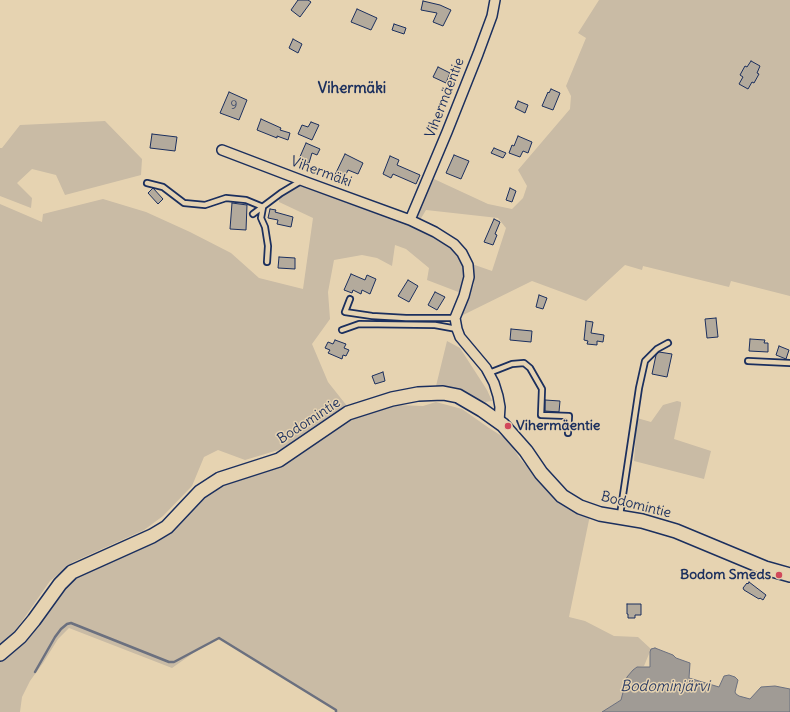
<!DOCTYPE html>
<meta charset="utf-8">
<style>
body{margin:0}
canvas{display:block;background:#e6d3b1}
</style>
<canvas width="790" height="712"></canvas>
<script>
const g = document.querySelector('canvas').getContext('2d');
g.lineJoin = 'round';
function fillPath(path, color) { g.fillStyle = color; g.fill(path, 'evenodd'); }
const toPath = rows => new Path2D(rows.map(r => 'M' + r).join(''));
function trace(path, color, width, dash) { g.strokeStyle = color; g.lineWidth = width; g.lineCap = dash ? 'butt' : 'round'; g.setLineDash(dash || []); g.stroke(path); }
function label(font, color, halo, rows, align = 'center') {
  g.font = font + ' Delius,sans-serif'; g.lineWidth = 3; g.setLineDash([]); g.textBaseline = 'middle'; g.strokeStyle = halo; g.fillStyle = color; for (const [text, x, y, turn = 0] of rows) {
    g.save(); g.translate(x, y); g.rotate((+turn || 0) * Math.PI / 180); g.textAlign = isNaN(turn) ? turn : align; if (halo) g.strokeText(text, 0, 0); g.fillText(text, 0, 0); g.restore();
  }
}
const green = toPath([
 [599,0,790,0,790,296,731,281,729,287,643,266,642,270,625,265,586,301,532,281,461,316,474,284,472,264,492,271,506,228,498,218,426,210,420,220,415,217,434,179,488,204,512,209,523,198,527,186,518,170,570,109,571,96,566,86,586,38,578,33],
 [105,121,142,159,141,175,65,195,56,175,32,169,17,183,32,198,31,208,0,196,0,148,2,148,20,125],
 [301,184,430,233,450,246,458,254,465,265,467,277,461,293,427,280,429,268,406,249,395,245,392,266,377,258,362,255,334,260,328,292,330,319,312,344,328,382,347,406,336,415,285,448,245,460,218,450,204,457,192,486,163,516,144,530,73,562,50,581,13,634,0,644,0,204,42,222,43,214,103,199,146,212,190,232,231,253,259,278,303,289,313,218,279,202,279,197],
 [447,341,460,348,487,390,492,401,485,402,466,394,436,386],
 [677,401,681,402,681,405,674,439,711,451,704,479,634,461,637,418,651,422,663,405],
 [436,402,462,409,489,428,508,440,520,459,543,483,591,516,589,520,569,617,585,621,614,636,638,637,651,649,644,666,637,667,627,677,621,700,602,712,336,712,336,710,219,638,209,642,172,668,69,628,58,639,43,663,30,681,22,697,20,712,0,712,0,658,72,578,159,537,206,492,357,415,397,405,423,406]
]);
const water = toPath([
 [655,648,673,655,676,658,690,663,689,678,719,687,724,676,729,675,735,677,738,680,735,692,736,694,739,696,750,699,761,687,775,686,790,689,790,712,602,712,621,700,627,677,633,670,637,667,650,667,650,652,651,649,655,648]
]);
const stream = toPath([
 [35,672,55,637,61,629,67,624,71,623,169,662,174,662,219,638,336,710,336,712]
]);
const building = toPath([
 [298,0,308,0,311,2,300,17,291,10,298,0],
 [423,1,440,5,451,10,443,26,433,22,437,13,421,10,423,1],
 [357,9,377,18,371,30,351,22,357,9],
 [394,24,406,28,404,34,392,30,394,24],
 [293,39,302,44,298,53,289,48,293,39],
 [751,61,760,66,757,73,759,74,754,83,752,82,748,89,739,84,743,77,740,75,745,66,747,67,751,61],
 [438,67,450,73,446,83,433,77,438,67],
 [551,89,560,93,553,110,542,106,548,92,549,93,551,89],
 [229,92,247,100,239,120,220,113,229,92],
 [518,101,528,105,525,113,515,108,518,101],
 [261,119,281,128,280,130,290,133,288,140,277,136,277,138,257,130,261,119],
 [311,122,319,125,312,140,298,134,302,125,308,127,311,122],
 [152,134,177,137,175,151,150,148,152,134],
 [518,136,532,142,528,153,523,151,520,157,509,153,512,145,514,146,518,136],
 [306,143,320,149,317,155,312,153,309,163,299,159,306,143],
 [494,148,506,153,503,158,491,153,494,148],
 [345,154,363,163,358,174,348,170,342,183,333,179,345,154],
 [454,155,469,161,461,179,446,173,454,155],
 [390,156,399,160,397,165,420,175,416,184,393,174,391,178,383,174,390,156],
 [153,188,163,199,158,204,148,193,153,188],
 [510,188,516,191,512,202,506,200,510,188],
 [232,203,247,205,246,230,230,229,232,203],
 [270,209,276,210,275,212,293,217,291,227,277,224,278,220,268,218,270,209],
 [494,219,500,222,495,234,497,235,493,245,484,242,494,219],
 [279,257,295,258,295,269,278,268,279,257],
 [351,274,365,280,367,275,376,279,370,294,362,290,361,294,353,290,352,293,344,290,351,274],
 [408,280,418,286,409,302,398,296,408,280],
 [435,292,445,297,437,310,428,305,435,292],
 [539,295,547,298,543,309,536,307,539,295],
 [716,318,718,337,707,338,705,319,716,318],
 [586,321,593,322,591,333,604,335,603,342,597,341,597,345,587,344,588,341,584,340,586,321],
 [511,329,532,331,531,342,510,340,511,329],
 [750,339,765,340,764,343,768,343,768,352,749,351,750,339],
 [335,340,346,344,344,348,349,350,346,356,343,355,342,359,328,353,330,350,325,348,328,342,333,344,335,340],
 [779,346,789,350,786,359,776,355,779,346],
 [659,352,672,354,667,377,652,374,656,355,659,352],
 [383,372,385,381,375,384,372,376,383,372],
 [545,400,560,401,559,412,545,411,545,400],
 [749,582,766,595,763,600,760,598,759,599,744,590,743,588,747,583,748,584,749,582],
 [627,604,641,604,641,615,635,615,635,618,628,618,628,614,627,614,627,604]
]);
const lane = toPath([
 [147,183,163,187,184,203,205,205,226,198,246,200,263,207,261,218,265,227,268,246,267,262],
 [253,214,281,193,301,181],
 [350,299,345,312,372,316,406,318,455,318],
 [342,330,359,324,435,325,457,329],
 [748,361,790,363],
 [489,373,512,364,524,363,530,368,542,389,541,415,569,416,568,433],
 [620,515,639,388,645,361,657,349,668,343]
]);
const street = toPath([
 [495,0,492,16,478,54,447,132,410,220,435,232,454,244,462,253,468,265,469,277,464,296,455,318,457,329,460,337,486,368,494,383,498,396,500,407,499,422],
 [222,150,306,182,410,220]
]);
const secondary = toPath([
 [0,654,20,637,34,620,60,584,72,572,152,536,167,527,200,492,220,479,279,460,348,413,392,399,418,394,443,393,458,396,482,410,503,425,526,451,541,473,562,496,580,507,600,514,642,521,676,531,765,568,790,575]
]);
const markers = [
 [508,426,4,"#d1495b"],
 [779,575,4,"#d1495b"]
];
const numberNames = [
 ["9",234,106]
];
const streetNames = [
 ["Vihermäentie",445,98,-69],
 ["Vihermäki",321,172,20],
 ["Bodomintie",309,421,-33],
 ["Bodomintie",636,505,14]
];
const poiNames = [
 ["Vihermäentie",516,426],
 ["Bodom Smeds",771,575,"right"]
];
const neighbourhoodNames = [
 ["Vihermäki",352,89]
];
const waterNames = [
 ["Bodominjärvi",665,687]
];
fillPath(green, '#c9bba5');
fillPath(water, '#a09b95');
trace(water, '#6b707f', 1);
trace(stream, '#6b707f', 2.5);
fillPath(building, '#b3aa9c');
trace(building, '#1b2f5e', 1);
trace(lane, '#1b2f5e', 8);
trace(street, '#1b2f5e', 12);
trace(secondary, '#1b2f5e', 16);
trace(lane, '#e6d3b1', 4.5);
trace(street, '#e6d3b1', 9);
trace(secondary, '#e6d3b1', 13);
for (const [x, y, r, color] of markers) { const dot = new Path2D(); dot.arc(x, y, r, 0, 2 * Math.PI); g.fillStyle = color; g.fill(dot); trace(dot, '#e6d3b1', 1.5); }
label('12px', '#414e6e', null, numberNames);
label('14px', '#1b2f5e', '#e6d3b1', streetNames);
label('bold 14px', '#1b2f5e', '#e6d3b1', poiNames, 'left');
label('bold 15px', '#1b2f5e', '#e6d3b1', neighbourhoodNames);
label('italic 15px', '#2f3f66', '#e6d3b1', waterNames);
</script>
